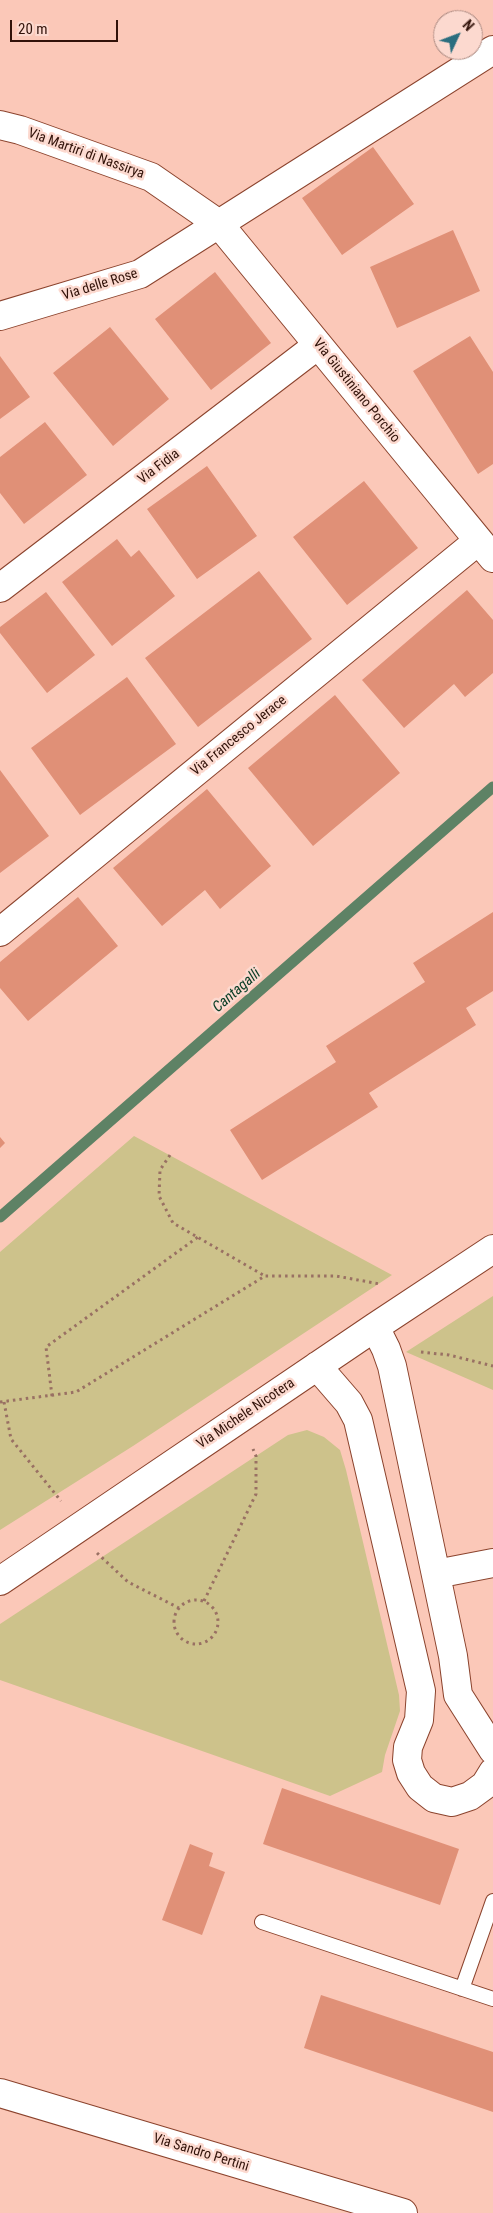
<!DOCTYPE html>
<style>
body{margin:0}
#map{position:relative;width:493px;height:2213px;overflow:hidden;background:#fbc8b8;font-family:"Roboto Condensed",sans-serif}
canvas{display:block}
.north{position:absolute;left:433px;top:10px;width:50px;height:50px;box-sizing:border-box;background:#fcd9cf;border:1px solid #ab8980;border-radius:50%;rotate:47deg;font-size:14px;font-weight:700;line-height:20px;text-align:center;color:#311209}
.north::after{content:'';display:block;margin:auto;width:18px;height:22px;background:#2b6e7f;clip-path:polygon(50% 0,100% 100%,50% 72%,0 100%)}
.scale{position:absolute;left:10px;top:20px;width:108px;height:22px;box-sizing:border-box;border:2px solid #311209;border-top:0;padding-left:6px;font-size:15px;line-height:18px;white-space:nowrap;color:#311209;-webkit-text-stroke:4px #fcd9cf;paint-order:stroke}
</style>
<div id="map">
<canvas width="493" height="2213"></canvas>
<div class="north">N</div>
<div class="scale">20 m</div>
</div>
<script>
const g = document.querySelector('canvas').getContext('2d');
g.lineJoin = 'round';
function fillPath(path, color) { g.fillStyle = color; g.fill(path, 'evenodd'); }
const toPath = rows => new Path2D(rows.map(r => 'M' + r).join(''));
function trace(path, color, width, dash) { g.strokeStyle = color; g.lineWidth = width; g.lineCap = dash ? 'butt' : 'round'; g.setLineDash(dash || []); g.stroke(path); }
function label(font, color, halo, rows, align = 'center') {
  g.font = font + ' "Roboto Condensed",sans-serif'; g.lineWidth = 5; g.setLineDash([]); g.textBaseline = 'middle'; g.strokeStyle = halo; g.fillStyle = color; for (const [text, x, y, turn = 0] of rows) {
    g.save(); g.translate(x, y); g.rotate((+turn || 0) * Math.PI / 180); g.textAlign = isNaN(turn) ? turn : align; if (halo) g.strokeText(text, 0, 0); g.fillText(text, 0, 0); g.restore();
  }
}
const green = toPath([
 [134,1136,392,1275,133,1446,0,1530,0,1252],
 [493,1296,493,1390,406,1352],
 [307,1430,324,1437,340,1450,346,1470,399,1695,400,1711,385,1755,382,1772,330,1796,0,1680,0,1624,288,1435]
]);
const stream = toPath([
 [0,1217,493,787]
]);
const building = toPath([
 [373,147,414,204,342,255,302,198],
 [453,230,480,291,397,328,370,267],
 [215,272,271,343,211,390,155,319],
 [110,327,169,399,113,446,53,373],
 [470,336,493,372,493,464,478,474,413,371],
 [0,356,30,397,0,419],
 [45,422,87,475,24,524,0,493,0,457],
 [207,466,257,536,197,579,147,509],
 [364,481,418,548,347,605,293,537],
 [117,539,131,557,139,550,175,596,112,646,62,582],
 [259,571,312,639,198,727,145,658],
 [467,590,493,620,493,673,465,697,454,684,404,728,362,680],
 [46,592,95,655,47,693,0,633,0,627],
 [127,677,176,744,80,815,31,748],
 [335,695,400,773,313,846,248,768],
 [0,770,49,836,0,873],
 [207,789,271,866,220,909,205,890,162,926,113,868],
 [78,897,118,946,28,1021,0,988,0,962],
 [493,912,493,991,466,1008,476,1025,369,1093,378,1107,262,1180,230,1130,336,1062,326,1046,425,982,413,963],
 [0,1137,5,1143,0,1148],
 [282,1788,459,1849,440,1905,263,1844],
 [190,1844,213,1853,209,1866,225,1872,202,1935,162,1920],
 [321,1995,493,2052,493,2112,304,2048]
]);
const path = toPath([
 [170,1155,160,1170,159,1196,173,1223,265,1276],
 [421,1352,449,1355,493,1366],
 [52,1396,46,1347,198,1237],
 [0,1402,76,1392,265,1276,336,1276,380,1284],
 [4,1402,11,1439,61,1501],
 [97,1553,128,1582,179,1608],
 '174 1622a22 22 0 1 1 44 0a22 22 0 1 1-44 0Z',
 [204,1601,256,1494,256,1456,253,1449]
]);
const lane = toPath([
 [262,1922,493,1999],
 [462,1989,493,1901]
]);
const street = toPath([
 [0,125,20,130,151,177,219,224,493,558],
 [0,316,140,274,493,50],
 [0,588,318,345],
 [0,932,478,541],
 [375,1327,386,1349,392,1366,453,1656,458,1695,493,1750],
 [317,1366,349,1403,358,1420,421,1691,419,1720,408,1747,407,1760,411,1773,420,1787,434,1798,452,1802,470,1796,485,1785,493,1772],
 [436,1574,493,1563],
 [0,1581,375,1327,493,1249],
 [0,2093,403,2213]
]);
const streetNames = [
 ["Via Martiri di Nassirya",86,154,20],
 ["Via delle Rose",100,285,-17],
 ["Via Giustiniano Porchio",356,391,51],
 ["Via Fidia",159,467,-37],
 ["Via Francesco Jerace",239,736,-39],
 ["Via Michele Nicotera",246,1414,-34],
 ["Via Sandro Pertini",201,2153,17]
];
const waterNames = [
 ["Cantagalli",237,991,-41]
];
fillPath(green, '#cdc28b');
trace(stream, '#5e8265', 11);
fillPath(building, '#e09077');
trace(lane, '#8b432d', 16);
trace(street, '#8b432d', 30);
trace(path, '#997063', 3, [2.5, 4]);
trace(lane, '#fff', 14);
trace(street, '#fff', 28);
label('14px', '#311209', '#fcd9cf', streetNames);
label('italic 15px', '#073c24', '#fcd9cf', waterNames);
</script>
